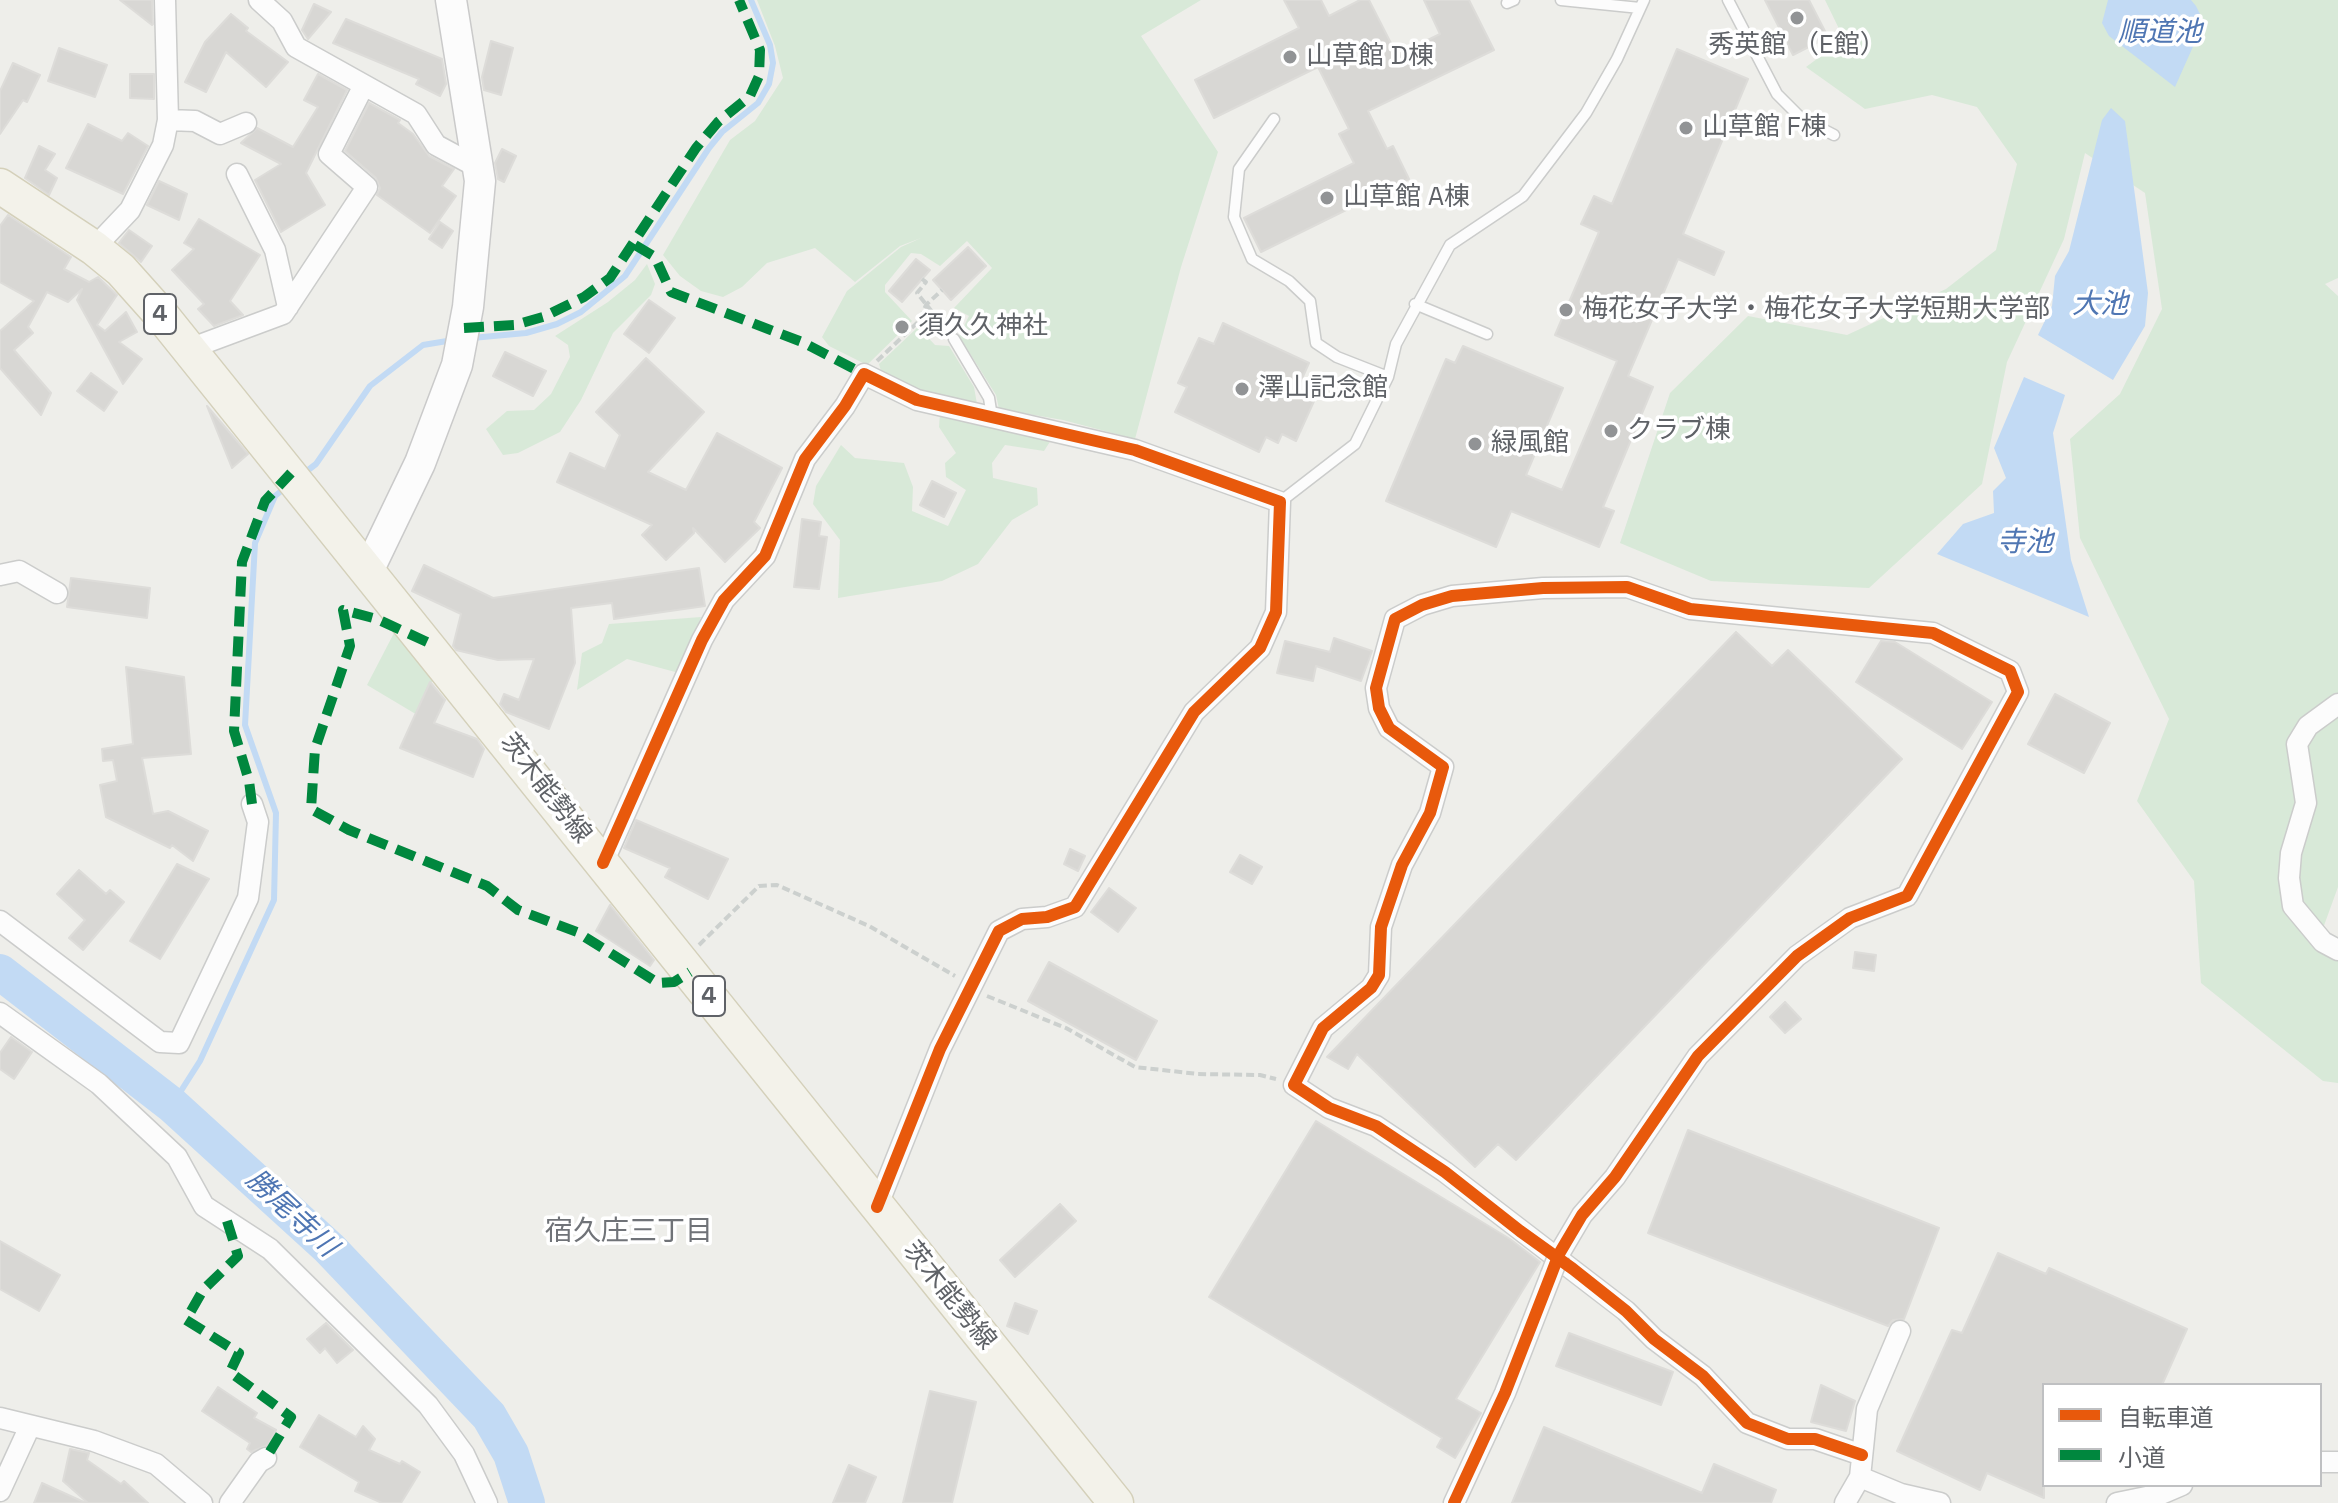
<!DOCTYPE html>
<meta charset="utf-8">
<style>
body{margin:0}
#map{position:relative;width:2338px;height:1503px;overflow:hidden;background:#eeeeea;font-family:"Space Grotesk","Noto Sans JP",sans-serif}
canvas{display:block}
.legend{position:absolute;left:2042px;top:1383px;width:280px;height:104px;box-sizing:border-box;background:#fff;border:2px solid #bfc0c2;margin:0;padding:10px 14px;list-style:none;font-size:24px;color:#5f6267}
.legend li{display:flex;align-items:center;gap:16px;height:40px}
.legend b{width:40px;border:2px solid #bfc0c2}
</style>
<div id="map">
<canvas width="2338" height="1503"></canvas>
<ul class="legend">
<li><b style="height:10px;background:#e8590c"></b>自転車道</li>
<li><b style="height:10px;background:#00873e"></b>小道</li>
</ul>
</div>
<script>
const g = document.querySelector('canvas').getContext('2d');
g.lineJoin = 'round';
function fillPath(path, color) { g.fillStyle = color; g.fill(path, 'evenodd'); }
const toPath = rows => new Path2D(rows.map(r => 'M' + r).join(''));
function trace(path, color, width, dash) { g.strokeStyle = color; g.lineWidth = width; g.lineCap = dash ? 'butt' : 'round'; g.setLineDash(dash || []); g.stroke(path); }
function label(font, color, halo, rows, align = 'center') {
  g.font = font + ' "Space Grotesk","Noto Sans JP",sans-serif'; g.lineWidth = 7; g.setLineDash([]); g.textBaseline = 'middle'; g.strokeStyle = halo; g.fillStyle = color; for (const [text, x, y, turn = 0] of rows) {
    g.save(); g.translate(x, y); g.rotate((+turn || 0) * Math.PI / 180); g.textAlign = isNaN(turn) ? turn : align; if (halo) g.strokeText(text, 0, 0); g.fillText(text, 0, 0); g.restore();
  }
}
const green = toPath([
 [757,0,1201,0,1141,36,1218,152,1181,267,1135,439,1063,420,999,409,996,395,959,336,969,316,954,308,992,268,967,241,940,266,921,254,911,253,885,285,885,292,912,321,867,365,829,346,822,337,847,291,901,247,921,238,900,246,855,282,815,248,767,263,742,287,723,297,701,291,680,276,663,255,730,140,755,121,783,78,775,46],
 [1825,0,2338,0,2338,278,2325,284,2338,296,2338,887,2318,942,2338,953,2338,1083,2323,1081,2201,983,2194,881,2137,801,2169,719,2080,538,2070,439,2120,394,2162,309,2145,193,2085,153,2064,239,2007,362,1982,484,1869,588,1711,581,1620,543,1670,393,1748,316,1847,335,1946,289,1996,250,2017,164,1977,107,1932,95,1865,109,1806,67,1844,39],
 [647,264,655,284,651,295,613,333,581,400,560,432,518,453,503,455,486,429,507,411,534,410,551,394,570,357,568,345,555,336,608,302,635,280],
 [918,327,935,345,949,346,974,387,977,404,919,390,881,371,879,364],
 [940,413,1053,437,1044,451,1005,445,992,463,993,478,1037,488,1038,505,1012,520,978,564,942,581,838,598,840,540,813,504,816,486,841,445,855,458,904,463,913,487,912,511,948,526,966,490,946,477,945,463,956,453,939,427],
 [701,617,679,673,627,659,577,690,582,653,602,643,609,624],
 [394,633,405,638,436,671,419,716,367,685]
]);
const water = toPath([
 [2108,0,2191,0,2196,6,2204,22,2175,87,2109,36,2102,23],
 [2111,108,2125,121,2148,293,2145,326,2113,380,2038,335,2052,306,2055,276,2069,251,2102,120],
 [2024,377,2065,395,2053,433,2071,560,2089,617,1937,554,1963,524,1994,513,1993,491,2006,478,1994,448]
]);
const stream = toPath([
 [472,338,526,333,557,324,581,312,625,276,709,148,722,132,758,103,769,84,773,63,770,45,751,0],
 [303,474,316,464,370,386,423,345,453,340],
 [172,1105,200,1061,274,900,276,813,245,725,255,543,275,496,285,488]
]);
const river = toPath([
 [0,972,172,1105,329,1248,489,1416,511,1454,527,1503]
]);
const building = toPath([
 [120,0,152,0,153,24,152,25,120,0],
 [1284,0,1321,0,1329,16,1360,0,1369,0,1397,55,1440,34,1424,0,1469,0,1494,50,1368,111,1387,149,1393,146,1409,179,1261,252,1244,218,1354,163,1339,134,1349,129,1318,67,1214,118,1195,80,1299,28,1284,0],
 [1765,0,1809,0,1828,37,1793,55,1765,0],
 [314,4,331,12,308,39,302,30,314,4],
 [231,14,248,28,246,31,288,62,266,87,226,52,206,92,185,82,205,42,231,14],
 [346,19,442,59,446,84,440,96,416,84,419,79,333,43,346,19],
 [491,41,513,48,501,95,484,90,482,77,491,41],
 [59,48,107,65,95,97,48,81,59,48],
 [1677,49,1748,79,1683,234,1724,252,1714,275,1678,259,1628,376,1653,387,1603,507,1614,511,1599,547,1511,511,1496,547,1386,501,1446,359,1455,363,1463,346,1563,388,1526,475,1562,490,1617,361,1555,335,1599,232,1581,224,1594,196,1612,204,1677,49],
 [13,63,40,75,27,102,23,100,0,134,0,91,13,63],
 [130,74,154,74,154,99,130,98,130,74],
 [318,74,347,90,306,173,325,205,281,232,255,180,281,164,241,143,257,128,293,147,318,107,304,100,318,74],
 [369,103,400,120,398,123,413,134,429,156,454,169,442,186,456,196,430,233,377,195,380,188,376,178,345,151,369,103],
 [88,124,122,141,128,133,148,146,123,194,66,168,88,124],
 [39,146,55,154,45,170,57,178,49,195,25,178,39,146],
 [502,149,516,156,504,182,498,179,495,163,502,149],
 [159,181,187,194,179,220,147,205,159,181],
 [8,215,71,257,64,269,89,282,98,277,117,295,97,325,105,331,126,312,137,332,119,342,142,359,123,384,77,300,82,289,68,302,47,292,28,327,33,333,14,350,51,393,41,415,0,368,0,331,34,301,0,282,0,226,8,215],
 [199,219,260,255,230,301,243,315,214,326,198,309,204,304,172,270,194,249,184,243,199,219],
 [440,222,453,231,442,248,429,239,440,222],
 [129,230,152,246,141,262,119,243,129,230],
 [968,247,986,266,951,300,933,280,968,247],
 [916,259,930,270,902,302,889,291,916,259],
 [649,300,675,318,649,353,624,334,649,300],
 [1223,323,1309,363,1297,390,1315,399,1296,441,1282,434,1278,443,1266,437,1259,452,1175,412,1187,387,1178,383,1199,338,1214,344,1223,323],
 [505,352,546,371,533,396,493,376,505,352],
 [646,358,704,412,648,472,686,490,717,433,782,468,754,522,760,528,725,562,693,528,694,533,666,560,642,535,652,525,557,482,570,453,605,469,620,435,596,412,646,358],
 [91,373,117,392,104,411,77,391,91,373],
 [207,406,248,454,232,468,207,406],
 [932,481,956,493,944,517,920,505,932,481],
 [802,519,821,522,819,536,827,537,819,589,794,587,802,519],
 [424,565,493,598,699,568,705,606,614,619,612,603,571,608,575,663,549,729,506,712,500,704,504,694,519,700,534,659,498,660,456,650,453,646,461,614,412,591,424,565],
 [71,578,150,588,147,618,67,607,71,578],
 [1736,632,1772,666,1788,650,1902,759,1516,1160,1498,1144,1475,1167,1357,1054,1348,1069,1327,1057,1736,632],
 [1334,638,1372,651,1361,681,1316,666,1313,681,1277,673,1285,641,1330,652,1334,638],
 [1881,641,1895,642,1992,702,1962,749,1856,682,1881,641],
 [126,667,184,677,191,754,142,758,153,814,168,811,208,831,193,861,172,845,170,848,106,817,100,785,117,781,113,760,103,761,102,749,133,744,126,667],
 [430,682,445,700,434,723,477,739,484,749,473,777,400,748,430,682],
 [2055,694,2110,723,2084,773,2028,744,2055,694],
 [636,820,728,859,708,899,665,877,670,868,624,848,636,820],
 [1070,849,1085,856,1078,871,1064,864,1070,849],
 [1240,855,1262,867,1252,884,1230,872,1240,855],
 [177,864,209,879,160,959,130,941,177,864],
 [79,870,106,894,110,890,124,902,83,950,69,938,85,920,57,894,79,870],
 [1109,888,1136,908,1118,932,1091,912,1109,888],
 [610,905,654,960,650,966,596,931,610,905],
 [1855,952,1876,955,1874,971,1853,968,1855,952],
 [1049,962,1157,1021,1136,1060,1028,1001,1049,962],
 [1785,1002,1801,1019,1785,1033,1770,1017,1785,1002],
 [11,1037,32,1052,14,1079,0,1069,0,1053,11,1037],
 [1316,1121,1510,1239,1540,1262,1456,1399,1481,1413,1455,1458,1437,1447,1442,1438,1209,1297,1316,1121],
 [1688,1130,1939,1228,1904,1319,1893,1320,1888,1326,1648,1233,1688,1130],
 [1060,1204,1076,1221,1015,1277,1000,1260,1060,1204],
 [0,1241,60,1275,39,1311,0,1289,0,1241],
 [1998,1253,2046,1274,2049,1268,2187,1329,2162,1385,2044,1385,2044,1498,1987,1473,1980,1490,1897,1451,1952,1330,1962,1333,1998,1253],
 [1015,1303,1037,1311,1028,1334,1007,1326,1015,1303],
 [326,1323,353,1350,337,1363,325,1348,320,1353,307,1339,326,1323],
 [1569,1333,1673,1372,1661,1405,1556,1366,1569,1333],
 [1821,1385,1855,1401,1846,1431,1811,1422,1821,1385],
 [218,1387,257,1413,254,1418,276,1430,268,1445,251,1452,247,1449,250,1443,202,1411,218,1387],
 [930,1391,976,1402,952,1503,903,1503,930,1391],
 [319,1415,356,1437,363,1426,375,1439,369,1450,400,1464,402,1461,420,1472,401,1503,382,1503,355,1491,359,1482,300,1447,319,1415],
 [1544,1427,1702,1493,1714,1464,1776,1490,1771,1503,1512,1503,1544,1427],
 [70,1449,89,1453,87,1460,121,1484,124,1481,148,1503,88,1503,63,1481,70,1449],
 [849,1465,876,1477,865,1503,833,1503,849,1465],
 [42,1483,86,1503,34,1503,42,1483]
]);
const path = toPath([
 [922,279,926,282,917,293,945,328],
 [877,361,919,321,926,305,942,290],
 [699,945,759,886,777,885,869,926,955,976],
 [987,996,1066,1028,1135,1067,1198,1074,1260,1075,1276,1079]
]);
const lane = toPath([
 [1561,0,1640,8],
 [1728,0,1777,94,1801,118,1834,135],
 [1507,3,1514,0],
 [1274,119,1239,169,1234,217,1252,259,1289,281,1310,301,1316,343,1337,357,1388,377],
 [1415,304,1487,334],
 [954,339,989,398,992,417],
 [1280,502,1355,444,1388,377,1396,344,1450,245,1523,196,1586,113,1617,59,1644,0]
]);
const street = toPath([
 [259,0,282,21,296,47,416,114,436,145,477,167],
 [168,120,195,121,220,134,246,123],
 [237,174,275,250,288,307],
 [94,248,130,210,163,145,168,120,165,0],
 [189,349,283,314,367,187,329,154,364,85],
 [0,575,19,571,57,593],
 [2338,704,2308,726,2297,744,2306,803,2291,853,2289,878,2293,906,2323,942,2338,950],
 [603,863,702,640,724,600,765,556,805,459,845,406,864,374,917,400,1135,450,1280,502,1276,612,1260,648,1194,712,1075,907,1047,917,1022,919,999,931,940,1049,877,1207],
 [0,921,160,1042,179,1043,248,898,258,822,252,804],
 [0,1013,99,1084,177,1157,204,1206,270,1249,428,1405,464,1454,487,1503],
 [1559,1254,1582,1215,1615,1177,1698,1056,1797,956,1850,918,1907,896,2018,692,2010,671,1933,633,1690,609,1627,587,1543,588,1452,596,1422,605,1395,619,1376,688,1379,708,1389,728,1443,767,1430,813,1402,865,1381,927,1379,975,1371,988,1323,1028,1294,1085,1329,1108,1376,1126,1445,1172,1626,1311,1654,1339,1703,1376,1747,1423,1788,1439,1815,1439,1862,1455],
 [0,1418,94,1441,156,1464,202,1503],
 [2320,1462,2338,1462],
 [1860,1477,1901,1494,1940,1503],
 [0,1491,30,1426],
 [230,1503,259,1462,266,1458],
 [1454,1503,1505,1393,1551,1275],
 [1845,1503,1860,1477,1867,1409,1900,1331],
 [2117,1503,2161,1494,2182,1485]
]);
const secondary = toPath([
 [369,569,420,463,457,365,468,307,480,181,451,0]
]);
const primary = toPath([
 [0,186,94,248,121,270,163,317,1116,1503]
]);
const streetBridge = toPath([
 [1551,1275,1559,1254]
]);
const quiet = toPath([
 [635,245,655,257,671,292,802,342,864,374],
 [464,328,515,325,543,317,584,297,610,278,696,148,718,122,750,96,759,76,760,50,739,0],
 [427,642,377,619,343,610,350,646,315,749,311,809,349,830,487,886,518,910,577,932,658,983,674,982,690,972],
 [252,804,249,781,234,731,242,562,265,501,291,473],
 [227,1221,238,1256,203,1290,186,1320,239,1353,230,1372,291,1417,266,1458]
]);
const cycleway = toPath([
 [603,863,702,640,724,600,765,556,805,459,845,406,864,374,917,400,1135,450,1280,502,1276,612,1260,648,1194,712,1075,907,1047,917,1022,919,999,931,940,1049,877,1207],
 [1454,1503,1505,1393,1551,1275,1559,1254,1582,1215,1615,1177,1698,1056,1797,956,1850,918,1907,896,2018,692,2010,671,1933,633,1690,609,1627,587,1543,588,1452,596,1422,605,1395,619,1376,688,1379,708,1389,728,1443,767,1430,813,1402,865,1381,927,1379,975,1371,988,1323,1028,1294,1085,1329,1108,1376,1126,1445,1172,1520,1231,1573,1269,1626,1311,1654,1339,1703,1376,1747,1423,1788,1439,1815,1439,1862,1455]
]);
const markers = [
 [1797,18,8,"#919395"],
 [1290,57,8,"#919395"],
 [1686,128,8,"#919395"],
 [1327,198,8,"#919395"],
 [1566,310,8,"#919395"],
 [902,327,8,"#919395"],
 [1242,389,8,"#919395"],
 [1611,431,8,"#919395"],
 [1475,444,8,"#919395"]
];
const shields = [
 [160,314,32],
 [709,996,32]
];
const shieldNames = [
 ["4",160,314],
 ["4",709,996]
];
const poiNames = [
 ["秀英館 （E館）",1797,46,"center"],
 ["山草館 D棟",1306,57],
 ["山草館 F棟",1702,128],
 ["山草館 A棟",1343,198],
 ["梅花女子大学・梅花女子大学短期大学部",1582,310],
 ["須久久神社",918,327],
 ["澤山記念館",1258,389],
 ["クラブ棟",1627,431],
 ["緑風館",1491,444]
];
const streetNames = [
 ["茨木能勢線",545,789,52],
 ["茨木能勢線",949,1296,51]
];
const waterNames = [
 ["順道池",2160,33],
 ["大池",2100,305],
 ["寺池",2025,543],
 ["勝尾寺川",291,1214,43]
];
const neighbourhoodNames = [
 ["宿久庄三丁目",629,1232]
];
fillPath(green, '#d8e9d8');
fillPath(water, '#c2daf4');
trace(stream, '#c2daf4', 6);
trace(river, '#c2daf4', 36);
fillPath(building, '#d8d7d4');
trace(building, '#dddcd9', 2);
trace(lane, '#cbcccb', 13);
trace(street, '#cbcccb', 23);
trace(secondary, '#cacaca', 33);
trace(primary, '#d4d0ba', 37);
trace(path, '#ccd0ce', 4, [8, 4]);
trace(lane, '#fcfcfc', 10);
trace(street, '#fcfcfc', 20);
trace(secondary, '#fcfcfc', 30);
trace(primary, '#f3f2ea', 34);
trace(streetBridge, '#cbcccb', 23, []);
trace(streetBridge, '#fcfcfc', 20);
trace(quiet, '#00873e', 10, [20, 10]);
trace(cycleway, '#e8590c', 12);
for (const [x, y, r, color] of markers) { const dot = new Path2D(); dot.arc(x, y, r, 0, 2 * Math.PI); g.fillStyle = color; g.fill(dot); trace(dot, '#fff', 3); }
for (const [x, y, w] of shields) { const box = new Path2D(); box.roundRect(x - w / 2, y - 20, w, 40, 6); g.fillStyle = '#fff'; g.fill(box); trace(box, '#5f6267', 2); }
label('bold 24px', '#5f6267', null, shieldNames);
label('26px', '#5f6267', '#fff', poiNames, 'left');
label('26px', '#5f6267', '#fff', streetNames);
label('italic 28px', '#4f76b3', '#fff', waterNames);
label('28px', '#707378', '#fff', neighbourhoodNames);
</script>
